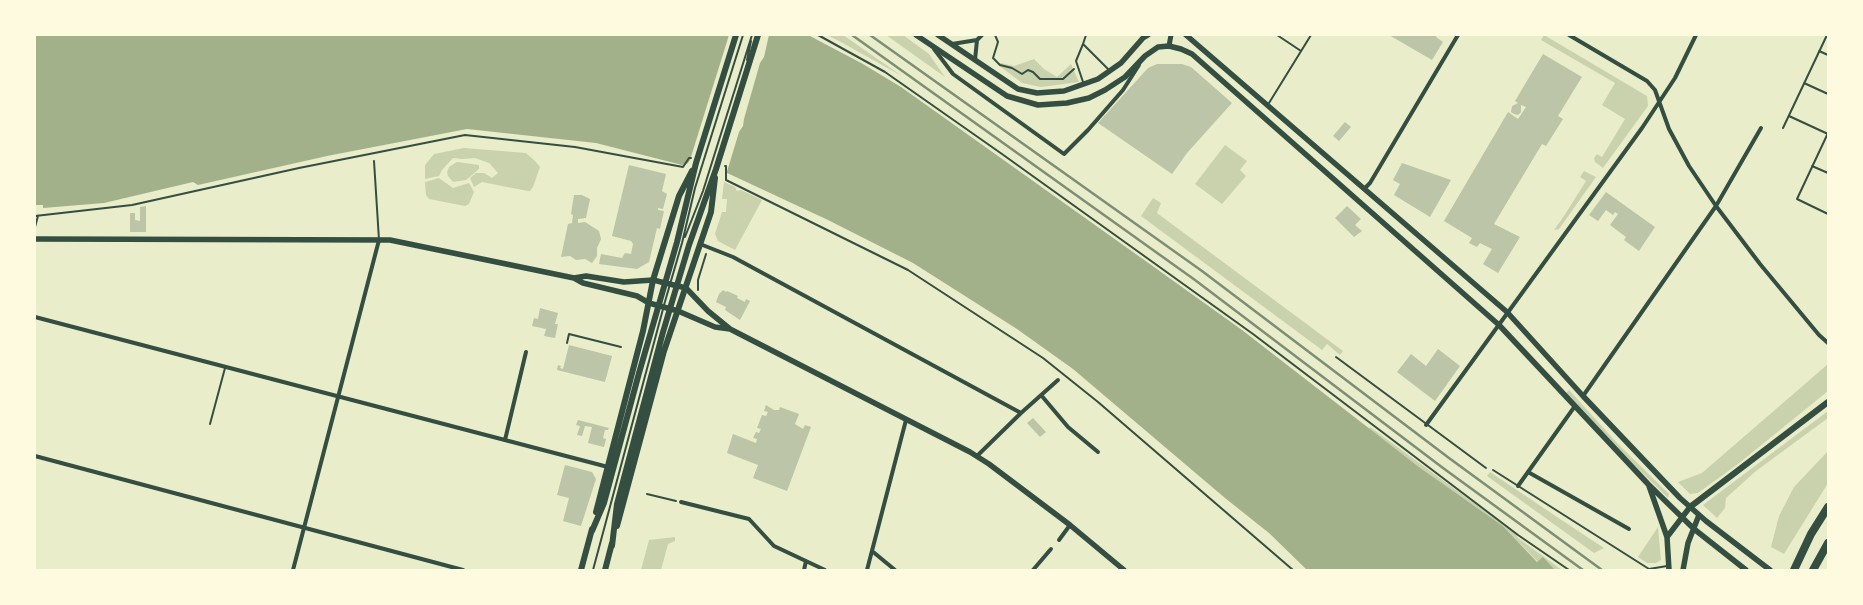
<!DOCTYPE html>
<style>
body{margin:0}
#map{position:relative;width:1863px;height:605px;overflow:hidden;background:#e9edc9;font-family:Commissioner,sans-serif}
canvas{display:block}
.frame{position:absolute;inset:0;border:36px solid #fefae0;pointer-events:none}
</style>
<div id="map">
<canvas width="1863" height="605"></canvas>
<div class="frame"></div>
</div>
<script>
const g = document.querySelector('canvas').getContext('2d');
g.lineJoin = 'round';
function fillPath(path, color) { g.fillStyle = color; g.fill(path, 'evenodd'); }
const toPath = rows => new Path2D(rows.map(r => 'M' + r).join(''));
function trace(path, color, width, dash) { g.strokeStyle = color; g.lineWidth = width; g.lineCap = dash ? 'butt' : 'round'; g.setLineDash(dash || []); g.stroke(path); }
const green = toPath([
 [827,35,843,35,902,76,839,41],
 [886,35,903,35,929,54,945,77],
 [1544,35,1647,96,1648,106,1603,168,1595,162,1594,158,1597,154,1602,157,1625,119,1602,105,1615,83,1541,40],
 [1034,59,1044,69,1057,77,1071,64,1079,82,1041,87,1022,83,997,64,1001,63,1014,66],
 [1225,145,1247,161,1240,170,1246,176,1222,204,1195,184],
 [464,148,526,153,536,162,540,167,533,187,530,191,528,191,482,182,474,187,470,178,476,173,484,173,492,178,498,173,489,163,475,158,462,159,453,158,442,170,439,176,425,179,425,165,434,154],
 [457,162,479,165,479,169,466,180,453,182,448,176,447,172,449,167],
 [1584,171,1596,177,1559,229,1554,230,1564,216,1586,181,1580,177],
 [439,178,453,188,469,183,474,192,469,204,465,206,429,199,426,195,425,182],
 [724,182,735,187,737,191,741,190,762,200,735,250,718,241,715,234,722,212,726,212,727,199,722,199],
 [1153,198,1161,203,1157,213,1343,351,1340,355,1327,344,1322,350,1141,216],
 [1828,364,1828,391,1738,464,1698,493,1690,494,1678,482,1702,473],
 [1569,390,1617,443,1669,494,1668,498,1615,446,1566,393],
 [1828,411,1828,418,1756,471,1726,498,1725,508,1717,518,1703,505],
 [1370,427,1515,533,1518,538,1562,570,1555,570,1543,558,1538,562,1503,526,1419,467,1369,429],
 [1828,451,1828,483,1784,554,1771,547,1779,516,1794,487],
 [1490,472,1557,517,1604,548,1594,553,1487,476],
 [1658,527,1661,560,1656,563,1647,563,1638,557],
 [675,537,675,541,668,544,661,570,641,570,649,540]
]);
const water = toPath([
 [35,35,808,35,863,64,901,87,1154,267,1242,330,1419,467,1503,526,1537,562,1543,557,1555,570,1307,570,1269,533,1225,498,1073,369,1017,329,913,263,828,220,725,172,693,162,682,165,596,143,467,129,327,156,198,185,193,182,104,203,43,208,43,205,35,205]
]);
const pier = toPath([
 [729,35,769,35,764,57,760,63,744,119,743,126,739,132,726,175,693,165,686,166,690,160]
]);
const building = toPath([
 [1389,35,1437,35,1436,37,1443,42,1432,60],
 [1543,54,1582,77,1558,116,1563,119,1546,146,1542,144,1494,224,1520,237,1498,273,1483,264,1492,249,1480,243,1477,247,1469,243,1472,238,1444,221,1508,112,1518,119,1526,107,1521,105,1521,112,1518,115,1514,114,1511,112,1512,106,1518,103,1515,101],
 [1157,64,1182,64,1191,67,1232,103,1187,153,1172,174,1098,123,1148,68],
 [1345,122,1351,127,1339,141,1333,136],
 [1402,163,1451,180,1430,217,1394,195,1400,184,1393,180],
 [629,165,666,174,662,191,667,194,663,209,658,208,658,210,664,211,660,229,657,228,649,262,637,269,599,264,601,254,622,258,625,253,631,254,633,244,631,241,612,236],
 [1606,192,1655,227,1639,251,1624,240,1626,237,1610,225,1618,214,1615,212,1613,215,1606,210,1598,221,1589,215],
 [574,195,582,195,590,199,586,218,578,219,578,223,585,222,599,231,601,239,597,248,597,256,592,263,585,259,576,260,570,256,561,257,568,224,572,223,573,215,571,214],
 [146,206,146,232,130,232,130,213,135,213,135,220,140,221,140,207],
 [1347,206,1361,219,1355,225,1362,231,1354,237,1335,218],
 [723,290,726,292,727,291,738,296,737,298,745,302,746,299,750,301,740,320,725,310,726,307,716,302,719,294],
 [540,308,558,313,555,324,558,324,555,338,544,336,546,329,532,326,534,318,538,319],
 [569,345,612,356,605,382,557,370,558,365,561,366,560,368,563,369],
 [1438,349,1460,366,1435,401,1397,372,1411,354,1426,366],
 [766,405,774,410,779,410,780,407,799,414,795,424,803,429,805,425,811,427,787,491,753,478,758,465,727,453,733,434,756,443,757,439,753,438,756,432,759,433,761,429,757,428,762,415,766,416,768,412,764,411],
 [1033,418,1046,432,1040,437,1027,423],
 [578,420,609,428,608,430,605,430,603,438,606,439,604,447,588,443,592,427,585,426,582,436,577,435,580,426,576,425],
 [565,465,592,472,596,479,581,526,563,521,569,498,557,495]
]);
const path = toPath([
 [818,35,885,72,1002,154,1253,334,1518,535,1569,570],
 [995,35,998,42,993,58,1000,65,1012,68,1022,74,1028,70,1033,72,1040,79,1063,79,1074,69],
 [725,166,726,166,726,180,908,270,1043,358,1098,402,1293,570],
 [35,216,132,205,299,168,465,135,575,147,683,167,689,158,691,158],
 [35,227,38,216],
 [698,290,698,280,706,254],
 [567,343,569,334,621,347],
 [647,494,676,501]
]);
const service = toPath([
 [1086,35,1083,44,1108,69],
 [1277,35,1301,51],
 [1819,51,1828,55],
 [747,60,751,41],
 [1083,82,1076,61,1083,44],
 [1804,83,1828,94],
 [1269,103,1311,35],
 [1789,116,1828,134],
 [1783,128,1827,35],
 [1828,133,1797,199,1828,214],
 [374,161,379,240],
 [1812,166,1828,173],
 [685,237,703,191,752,35],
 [664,305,682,243,695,188,743,35],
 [1336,357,1486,468],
 [210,424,225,368],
 [1493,470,1649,569,1667,566],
 [593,570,663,309]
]);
const minor = toPath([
 [1569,35,1647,81,1655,90,1669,129,1689,166,1716,206,1760,264,1819,335,1828,343],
 [952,44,977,40,982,35],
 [934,49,953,74,1064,154,1088,130,1123,90,1139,65],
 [975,60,977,40],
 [1364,189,1370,183,1458,35],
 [700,244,733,257,1021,413],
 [35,317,608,467],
 [1041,395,1068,427,1098,452],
 [1583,396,1716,206,1761,128],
 [1426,425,1642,128,1675,78,1696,35],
 [505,440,526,352],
 [35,456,463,570],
 [977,456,1021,413,1058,380],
 [1528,472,1629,529],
 [1518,486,1575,406],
 [681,502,749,519,774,546,825,570],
 [1059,540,1070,525],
 [872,551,895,570],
 [293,570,379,240],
 [804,570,806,561],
 [867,570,906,420],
 [1033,570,1051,549]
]);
const tertiary = toPath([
 [1169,46,1171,35]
]);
const secondary = toPath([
 [916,35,1007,96,1038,105,1067,103,1089,98,1105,90,1125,77,1145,56,1158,47,1169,46,1181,49,1192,54,1499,325,1648,484,1694,529,1746,570],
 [938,35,1018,89,1037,93,1064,91,1098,79,1121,63,1143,38,1148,35],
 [1186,35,1507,312,1583,396,1680,498,1706,521,1770,570],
 [35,239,390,240,574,278,583,283,637,296,649,303,678,311,715,327,730,329],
 [574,278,586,276,624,282,653,280,686,288,708,311,730,329,970,452,989,464,1070,525,1124,570],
 [1649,486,1667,537,1669,570],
 [1667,537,1690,507],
 [1683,570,1688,543,1699,515]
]);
const primary = toPath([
 [1690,507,1828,402],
 [596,512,643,331,653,280,679,196,692,171],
 [617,526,664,351,711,212,715,178],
 [592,531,604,503,639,373,677,242,696,163,736,35],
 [612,546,617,504,663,332,689,245,716,169,758,35],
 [581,570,592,529],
 [605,570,612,543]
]);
const motorway = toPath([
 [1794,570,1811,534,1828,507],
 [1813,570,1828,543]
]);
const rail = toPath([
 [852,35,1195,280,1443,468,1583,570],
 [870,35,1202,271,1449,458,1602,570]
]);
fillPath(green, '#cad2ad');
fillPath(water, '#a3b18a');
fillPath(pier, '#e9edc9');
fillPath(building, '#bcc5a7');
trace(path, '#344e41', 2);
trace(service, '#344e41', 2);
trace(minor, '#344e41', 4);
trace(tertiary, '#344e41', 5);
trace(secondary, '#344e41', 5.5);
trace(primary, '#344e41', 6);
trace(motorway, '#344e41', 8);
trace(rail, '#7c8e77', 2.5);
</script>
